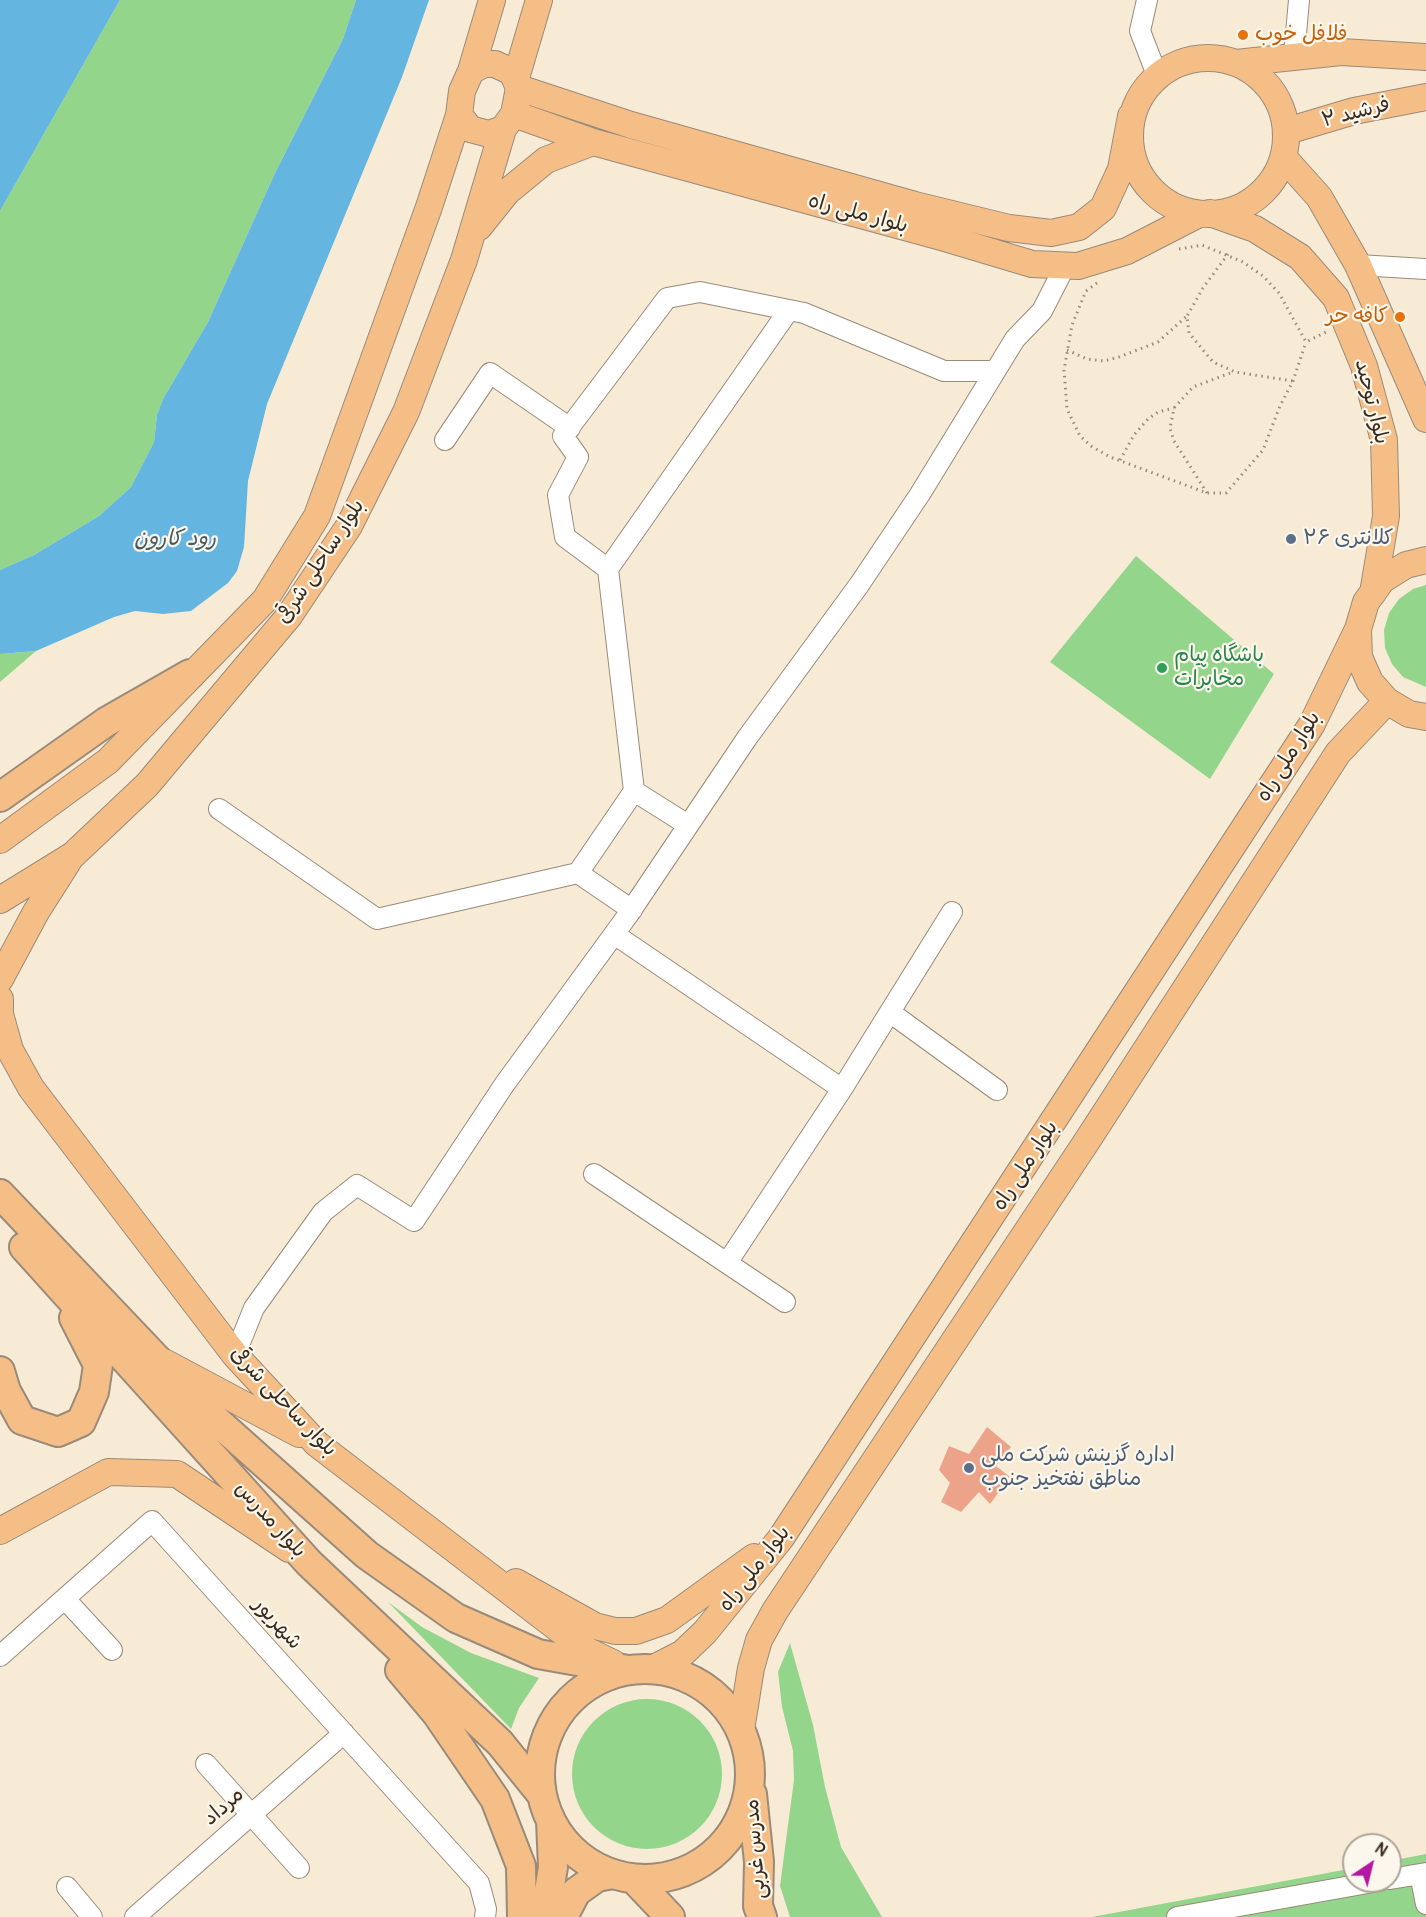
<!DOCTYPE html>
<meta charset="utf-8">
<style>
body{margin:0}
#map{position:relative;width:1426px;height:1917px;overflow:hidden;background:#f7ebd6;font-family:Pangolin,sans-serif}
canvas{display:block}
.north{position:absolute;left:1342px;top:1833px;width:60px;height:60px;box-sizing:border-box;background:#fbf7ec;border:2px solid #aea59a;border-radius:50%;rotate:35deg;font-size:16px;font-weight:700;line-height:24px;text-align:center;color:#3b2a1e}
.north::after{content:'';display:block;margin:auto;width:21px;height:27px;background:#b5179e;clip-path:polygon(50% 0,100% 100%,50% 72%,0 100%)}
</style>
<div id="map">
<canvas width="1426" height="1917"></canvas>
<div class="north">N</div>
</div>
<script>
const g = document.querySelector('canvas').getContext('2d');
g.lineJoin = 'round';
function fillPath(path, color) { g.fillStyle = color; g.fill(path, 'evenodd'); }
const toPath = rows => new Path2D(rows.map(r => 'M' + r).join(''));
function trace(path, color, width, dash) { g.strokeStyle = color; g.lineWidth = width; g.lineCap = dash ? 'butt' : 'round'; g.setLineDash(dash || []); g.stroke(path); }
function label(font, color, halo, rows, align = 'center') {
  g.font = font + ' Pangolin,"Playpen Sans Arabic",sans-serif'; g.lineWidth = 4.5; g.setLineDash([]); g.textBaseline = 'middle'; g.strokeStyle = halo; g.fillStyle = color; for (const [text, x, y, turn = 0] of rows) {
    g.save(); g.translate(x, y); g.rotate((+turn || 0) * Math.PI / 180); g.textAlign = isNaN(turn) ? turn : align; if (halo) g.strokeText(text, 0, 0); g.fillText(text, 0, 0); g.restore();
  }
}
const green = toPath([
 [120,0,356,0,343,39,275,173,208,322,163,399,157,415,154,442,131,487,99,516,34,555,0,570,0,211],
 [1136,556,1274,674,1210,779,1050,662],
 [1426,585,1426,687,1403,677,1392,664,1385,648,1384,630,1389,613,1399,599,1413,589],
 [36,651,0,682,0,654],
 [388,1602,422,1627,471,1653,539,1678,519,1708,511,1729],
 [790,1643,813,1725,825,1787,841,1847,882,1917,790,1917,780,1886,794,1780,793,1751,782,1707,778,1672],
 '572 1774a75 75 0 1 1 150 0a75 75 0 1 1-150 0Z',
 [1426,1854,1426,1917,1092,1917,1354,1868,1354,1881,1390,1881,1390,1861]
]);
const water = toPath([
 [0,0,120,0,0,211],
 [356,0,429,0,402,77,267,404,248,481,244,547,237,571,228,583,191,611,163,614,135,611,114,617,36,651,0,654,0,570,34,555,99,516,131,487,154,442,157,415,163,399,208,322,275,173,343,39]
]);
const building = toPath([
 [987,1427,1011,1447,996,1466,1010,1477,990,1504,979,1492,961,1512,941,1502,950,1483,939,1470,949,1446,969,1454]
]);
const path = toPath([
 [1179,249,1202,245,1243,262,1263,276,1279,293,1306,342,1326,332],
 [1228,254,1203,288,1187,316,1189,333,1213,362,1235,372,1293,381],
 [1097,283,1086,291,1072,325,1064,370,1067,409,1080,436,1091,446,1110,457,1207,493,1226,493,1263,450,1280,406,1293,381,1306,342],
 [1067,350,1087,359,1104,361,1119,357,1158,342,1187,316],
 [1120,460,1134,435,1148,419,1158,412,1174,408],
 [1207,493,1174,441,1170,428,1174,408,1193,387,1233,372]
]);
const minor = toPath([
 [1147,0,1140,31,1157,75],
 [1294,56,1299,0],
 [1358,265,1426,269],
 [445,440,490,373,570,428],
 [608,569,565,537,558,495,578,457,563,436,667,298,700,292,804,313,944,371,995,371],
 [634,791,688,825],
 [219,809,377,919,578,873,634,791,608,569,789,310],
 [578,873,632,910],
 [614,934,842,1089],
 [891,1013,997,1090],
 [594,1174,785,1302],
 [727,1263,842,1089,952,912],
 [235,1355,254,1308,323,1212,357,1185,414,1221,504,1085,628,915,747,738,859,585,920,494,1015,339,1042,311,1065,266],
 [65,1599,112,1650],
 [0,1656,152,1521,479,1883,486,1909,485,1917],
 [206,1764,299,1868],
 [1420,1874,1426,1904],
 [1390,1879,1426,1873],
 [67,1887,92,1917],
 [135,1917,344,1733],
 [1177,1917,1379,1881]
]);
const major = toPath([
 '1130 136a78 78 0 1 1 156 0a78 78 0 1 1-156 0Z',
 [1236,63,1341,52,1426,57],
 [484,64,495,64,512,72,519,88,514,114,503,129,489,134,470,129,459,115,462,91,471,71,484,64],
 [471,71,492,0],
 [516,78,539,0],
 [519,88,631,125,915,205,1009,228,1051,233,1079,227,1103,208,1121,169,1131,116],
 [514,114,593,142,945,238,1032,264,1078,266,1127,251,1199,214],
 [1287,131,1354,111,1426,97],
 [1284,158,1319,197,1358,265,1426,419],
 [1210,213,1255,229,1300,257,1336,298,1364,366,1384,440,1386,516,1373,593],
 [479,227,507,192,546,160,593,142],
 [1426,560,1406,565,1382,580,1366,602,1358,629,1359,657,1370,682,1387,701,1409,714,1426,717],
 [0,840,108,761,265,600,317,516,429,207,459,115],
 [0,900,73,855,147,785,289,616,349,526,406,412,464,260,503,129],
 [0,979,36,912,69,860],
 [0,999,0,1014,10,1050,31,1088,235,1355,317,1444,586,1650,613,1663],
 [164,1362,299,1434],
 [0,1531,108,1472,177,1474,289,1549],
 [516,1582,595,1626,615,1631,636,1631,667,1620,754,1557],
 [652,1669,683,1653,705,1632,781,1538,1312,724,1358,629],
 [741,1730,751,1668,759,1640,775,1611,1087,1141,1338,753,1387,701]
]);
const highway = toPath([
 [0,797,106,722,190,674],
 [0,1194,209,1414,367,1555,456,1618,538,1654,628,1670],
 [24,1247,309,1563,500,1743,542,1795],
 [0,1371,6,1391,22,1420,58,1432,81,1422,94,1392,98,1365,74,1318],
 '540 1774a105 105 0 1 1 210 0a105 105 0 1 1-210 0Z',
 [400,1670,437,1714,495,1799,521,1866,522,1917],
 [752,1794,759,1862,758,1906,762,1917],
 [634,1879,670,1917],
 [545,1917,553,1867,551,1821],
 [563,1917,576,1892,597,1877,613,1874]
]);
const markers = [
 [1243,35,6,"#e8710a"],
 [1400,317,6,"#e8710a"],
 [1291,539,6,"#5c6f8a"],
 [1162,668,6,"#2e9e5b"],
 [969,1468,6,"#5c6f8a"]
];
const foodNames = [
 ["فلافل خوب",1255,35],
 ["کافه حر",1388,317,"right"]
];
const streetNames = [
 ["فرشید ۲",1356,113,-14],
 ["بلوار ملی راه",858,214,15],
 ["بلوار توحید",1371,402,76],
 ["بلوار ساحلی شرقی",321,562,-57],
 ["بلوار ملی راه",1289,757,-58],
 ["بلوار ملی راه",1026,1166,-57],
 ["بلوار ساحلی شرقی",283,1402,46],
 ["بلوار مدرس",270,1520,48],
 ["بلوار ملی راه",755,1569,-52],
 ["شهریور",277,1624,48],
 ["مرداد",224,1807,-41],
 ["مدرس غربی",756,1849,-94]
];
const serviceNames = [
 ["کلانتری ۲۶",1303,539],
 ["اداره گزینش شرکت ملی",981,1456],
 ["مناطق نفتخیز جنوب",981,1480]
];
const leisureNames = [
 ["باشگاه پیام",1174,656],
 ["مخابرات",1174,680]
];
const waterNames = [
 ["رود کارون",175,539]
];
fillPath(green, '#94d58c');
fillPath(water, '#64b5df');
fillPath(building, '#eca38a');
trace(minor, '#998a7a', 22);
trace(major, '#998a7a', 28);
trace(highway, '#998a7a', 32);
trace(path, '#998a7a', 3, [1.5, 4.5]);
trace(minor, '#fff', 20);
trace(major, '#f6be87', 26);
trace(highway, '#f6be87', 28);
for (const [x, y, r, color] of markers) { const dot = new Path2D(); dot.arc(x, y, r, 0, 2 * Math.PI); g.fillStyle = color; g.fill(dot); trace(dot, '#fbf7ec', 2); }
label('21px', '#c56008', '#fbf7ec', foodNames, 'left');
label('21px', '#3b2a1e', '#fbf7ec', streetNames);
label('21px', '#4e5e75', '#fbf7ec', serviceNames, 'left');
label('21px', '#27864d', '#fbf7ec', leisureNames, 'left');
label('italic 22px', '#495b62', '#fbf7ec', waterNames);
</script>
